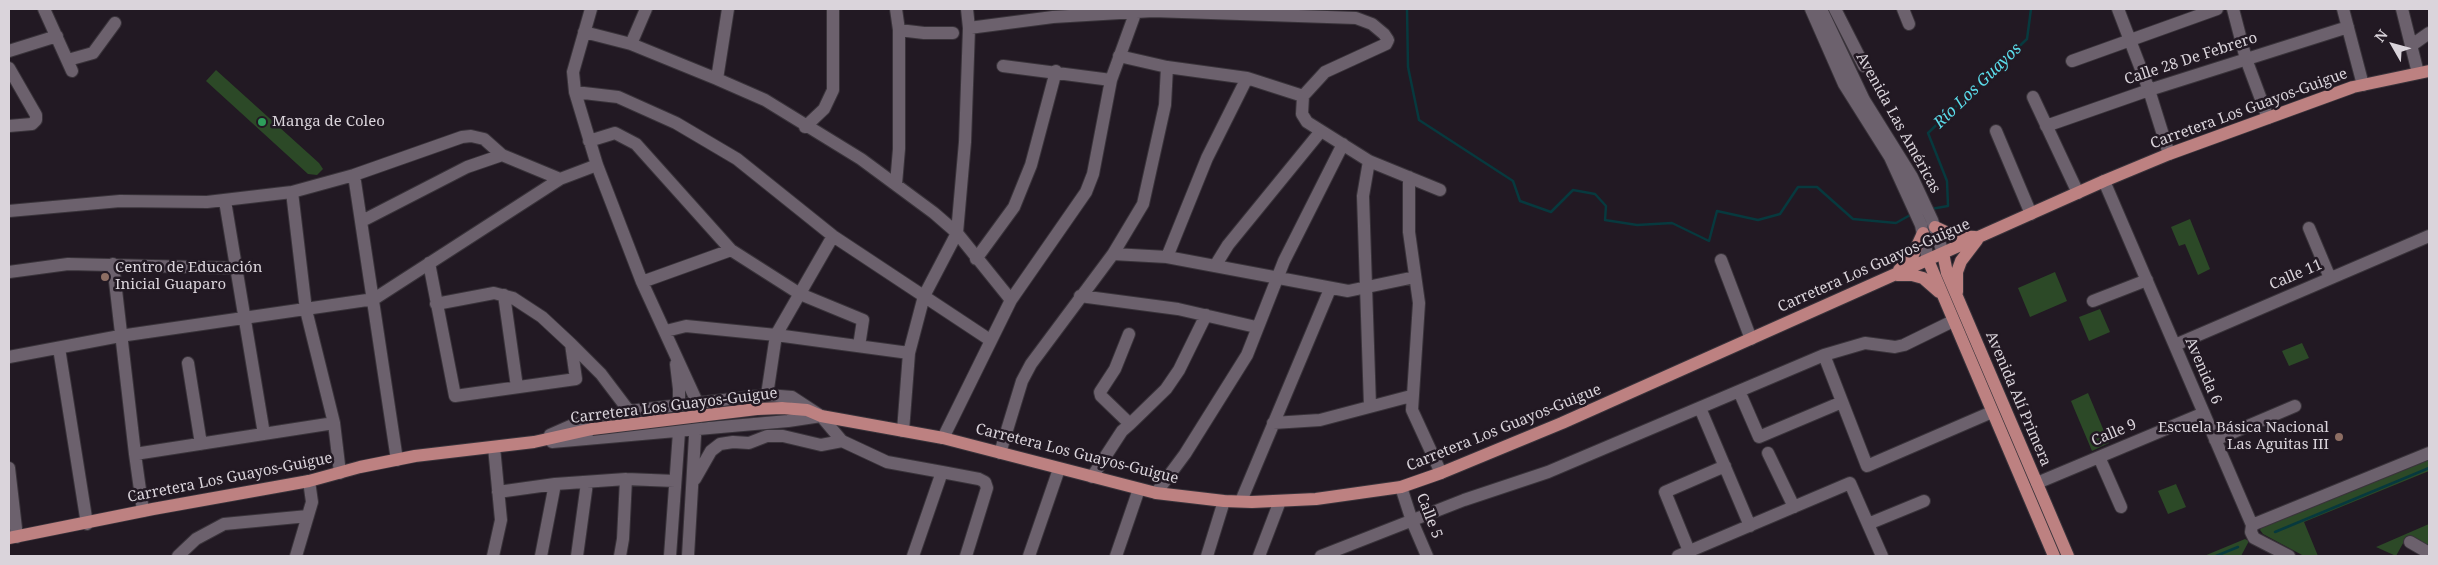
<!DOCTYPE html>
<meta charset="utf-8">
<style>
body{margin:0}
#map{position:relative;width:2438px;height:565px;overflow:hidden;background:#221923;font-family:"Noto Serif",serif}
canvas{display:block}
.frame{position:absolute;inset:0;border:10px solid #dad4db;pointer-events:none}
.north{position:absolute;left:2368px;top:20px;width:50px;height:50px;-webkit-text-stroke:4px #221923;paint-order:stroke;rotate:308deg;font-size:14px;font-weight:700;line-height:20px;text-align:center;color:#dad4db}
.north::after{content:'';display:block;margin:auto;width:18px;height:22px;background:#dad4db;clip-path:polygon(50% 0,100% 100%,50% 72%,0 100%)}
</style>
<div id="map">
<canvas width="2438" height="565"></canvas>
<div class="frame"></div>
<div class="north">N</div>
</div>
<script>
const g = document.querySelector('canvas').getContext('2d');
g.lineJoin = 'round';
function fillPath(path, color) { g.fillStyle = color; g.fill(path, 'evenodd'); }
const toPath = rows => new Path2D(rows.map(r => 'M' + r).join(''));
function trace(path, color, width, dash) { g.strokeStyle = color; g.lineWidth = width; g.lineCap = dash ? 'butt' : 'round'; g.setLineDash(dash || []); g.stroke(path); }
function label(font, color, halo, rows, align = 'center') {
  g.font = font + ' "Noto Serif",serif'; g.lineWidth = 5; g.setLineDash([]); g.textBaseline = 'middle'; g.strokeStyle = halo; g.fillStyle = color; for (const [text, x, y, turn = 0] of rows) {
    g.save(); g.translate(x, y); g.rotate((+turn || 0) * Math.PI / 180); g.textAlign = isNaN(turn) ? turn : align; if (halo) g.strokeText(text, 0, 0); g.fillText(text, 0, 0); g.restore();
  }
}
const green = toPath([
 [216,70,319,163,323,169,317,175,308,174,206,81],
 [2190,219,2210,269,2198,275,2185,244,2179,246,2171,227],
 [2055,272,2067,301,2030,317,2018,288],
 [2100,309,2110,332,2089,341,2079,317],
 [2302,343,2309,358,2289,366,2282,351],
 [2088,393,2109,443,2092,451,2071,401],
 [2429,458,2429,471,2304,522,2318,556,2304,556,2263,534,2260,530,2262,526],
 [2176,484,2186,507,2168,514,2158,491],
 [2429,524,2429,548,2407,536,2396,556,2376,547],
 [2245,539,2249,541,2241,556,2204,556]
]);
const stream = toPath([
 [1407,9,1408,67,1419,120,1513,181,1520,201,1551,212,1573,190,1595,194,1606,206,1605,220,1637,225,1672,223,1709,241,1717,211,1758,220,1780,214,1798,187,1817,187,1853,219,1896,223,1912,214],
 [1931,209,1948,206,1947,181,1928,133,2027,39,2031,9],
 [2275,532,2429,468],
 [2216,556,2238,547]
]);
const minor = toPath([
 [44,9,72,71],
 [591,9,573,72,575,92,597,165,642,282,697,402,688,556],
 [1811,9,1844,84,1890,157,1921,225,1928,260],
 [1821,9,1864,100,1912,177,1932,220,1943,253],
 [1835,9,1864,66],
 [1903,9,1909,24],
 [2118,9,2149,90,2169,154],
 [2233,9,2246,59,2268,118],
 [2343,9,2363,85],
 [2402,9,2418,73],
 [969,28,1053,17,1153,11,1356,18,1372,24,1384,34,1388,40,1386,44,1325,72,1303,96],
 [899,30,924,33,953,33],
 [584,32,631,44,717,79,765,100,861,159,934,213,957,233,1011,300],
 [631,44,646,9],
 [2412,45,2429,33],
 [9,51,57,36],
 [1119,56,1167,67,1247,78,1303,96,1302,114,1307,122,1369,161,1440,190],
 [68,60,93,53,115,23],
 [2072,61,2217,9],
 [1003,66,1111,80],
 [9,68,36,115,36,120,32,124,9,126],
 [717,79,728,9],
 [575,92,618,97,676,123,737,159,833,236,990,340],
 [2033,97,2078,193],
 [2046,126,2149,90,2348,27],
 [805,127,824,109,833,90,833,9],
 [1996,131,2031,214],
 [589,141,615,133,636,144,731,250,800,294,863,320,859,346],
 [1369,161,1363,196,1370,406],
 [354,175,397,460],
 [1409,177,1409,232,1419,303,1412,410,1441,473],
 [2104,181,2252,525,2251,532,2254,538,2289,556],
 [896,184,899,149,899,30,896,9],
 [225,201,264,434],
 [9,211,120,201,207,202,292,192,354,175,462,137,471,136,484,139,502,155,560,179],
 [362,221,467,167,502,155],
 [2309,228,2330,278],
 [1113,254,1167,257,1348,291,1415,277],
 [1167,257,1207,158,1247,78],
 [976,259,1014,207,1031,165,1056,71],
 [1721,260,1751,339],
 [429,263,455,396,576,379,571,344],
 [113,264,135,454,334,423,306,310,292,192],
 [1215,266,1228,245,1321,131],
 [9,272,68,264,236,268],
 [642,282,731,250],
 [504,295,517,387],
 [1080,296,1178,309,1256,327],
 [2093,301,2147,280],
 [436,304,494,293,513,298,542,317,571,344,601,374,629,411],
 [666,331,686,326,776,335,909,353],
 [2175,345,2429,236],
 [59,348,87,524],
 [1824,355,1867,466,1992,412],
 [9,357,120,336,374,299,560,179,597,165],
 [188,363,201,444],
 [1739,391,1759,437,1842,402],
 [767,395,776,335,833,236],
 [1700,408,1750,526],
 [334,423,340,473],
 [1273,423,1320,420,1411,396],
 [1130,424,1166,389,1179,370,1206,315],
 [903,431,909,353,924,296,957,233,965,142,969,28,967,9],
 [550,435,575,424,629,411,767,395,792,397,821,416,842,441,887,462,942,472,913,556],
 [943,438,1011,300,1086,192,1093,174,1111,80,1136,11],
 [2215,440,2295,406],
 [552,442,788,421,821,416],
 [1000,453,1022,381,1031,364,1113,254,1143,204,1165,105,1167,67],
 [1768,453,1794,507],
 [135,454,143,511],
 [2099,457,2121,507],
 [9,468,17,537],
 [942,472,979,479,985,482,987,488,966,556],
 [1092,477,1122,431,1130,424,1101,396,1100,392,1115,369,1129,334],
 [695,479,711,451,720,444,733,442,749,443,767,436,783,436,821,445,842,441],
 [2037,483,2204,413],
 [1401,487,1412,521,1427,556],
 [498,492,555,484,626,479,675,481],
 [1156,493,1185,454,1247,355,1284,261,1343,144],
 [1241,501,1330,289],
 [1868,524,1924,501],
 [2252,525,2429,453],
 [2410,542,2429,553],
 [1689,551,1665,492,1725,466],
 [178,556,196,539,224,524,308,516],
 [296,556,312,502,309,481],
 [493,556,501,520,494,447],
 [541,556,555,484],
 [577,556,587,483],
 [620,556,623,539,626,479],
 [670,556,679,432,679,389,676,364],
 [1029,556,1059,469],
 [1116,556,1139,489],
 [1207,556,1224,501],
 [1259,556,1280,501],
 [1321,556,1464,500,1548,472,1824,355,1865,343,1895,347,1904,345,1953,321],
 [1678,556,1850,483,1882,556]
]);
const major = toPath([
 [1935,227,1954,236,1975,237],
 [1943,253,1947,273,2068,556],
 [1928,260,2054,556],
 [1899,270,1912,257,1923,233],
 [1897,275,1912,275,1923,278,1939,292],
 [1957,292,1957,272,1961,261,1977,240],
 [757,409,782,408,807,410,821,416,943,438,1156,493,1224,501,1252,502,1316,499,1401,487,1441,473,1562,423,2104,181,2169,154,2353,87,2429,71],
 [9,538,153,509,309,481,360,467,415,456,534,442,592,429]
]);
const majorBridge = toPath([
 [592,429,757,409]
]);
const markers = [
 [262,122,5,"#2e9e5b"],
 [105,277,5,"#8d6e63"],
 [2339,437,5,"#8d6e63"]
];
const streetNames = [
 ["Calle 28 De Febrero",2191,59,-18],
 ["Carretera Los Guayos-Guigue",2249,109,-20],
 ["Avenida Las Américas",1898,123,61],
 ["Carretera Los Guayos-Guigue",1874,266,-24],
 ["Calle 11",2296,275,-23],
 ["Avenida 6",2203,371,67],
 ["Avenida Alí Primera",2018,399,67],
 ["Carretera Los Guayos-Guigue",674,406,-7],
 ["Carretera Los Guayos-Guigue",1504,428,-22],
 ["Calle 9",2114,433,-23],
 ["Carretera Los Guayos-Guigue",1077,454,14],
 ["Carretera Los Guayos-Guigue",230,478,-11],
 ["Calle 5",1429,516,69]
];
const poiNames = [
 ["Manga de Coleo",272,122],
 ["Centro de Educación",115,268],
 ["Inicial Guaparo",115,285],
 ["Escuela Básica Nacional",2329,428,"right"],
 ["Las Aguitas III",2329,445,"right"]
];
const waterNames = [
 ["Río Los Guayos",1978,86,-44]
];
fillPath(green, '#2c4927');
trace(stream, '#07393e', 2.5);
trace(minor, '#39333a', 14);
trace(major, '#39333a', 14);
trace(minor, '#6c616d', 12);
trace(major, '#bd8181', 12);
trace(majorBridge, '#39333a', 14, []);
trace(majorBridge, '#bd8181', 12);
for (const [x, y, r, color] of markers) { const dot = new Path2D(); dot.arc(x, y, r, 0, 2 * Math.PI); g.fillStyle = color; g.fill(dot); trace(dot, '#221923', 2); }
label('15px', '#dad4db', '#221923', streetNames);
label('15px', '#dad4db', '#221923', poiNames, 'left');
label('italic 16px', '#5bdcea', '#221923', waterNames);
</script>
